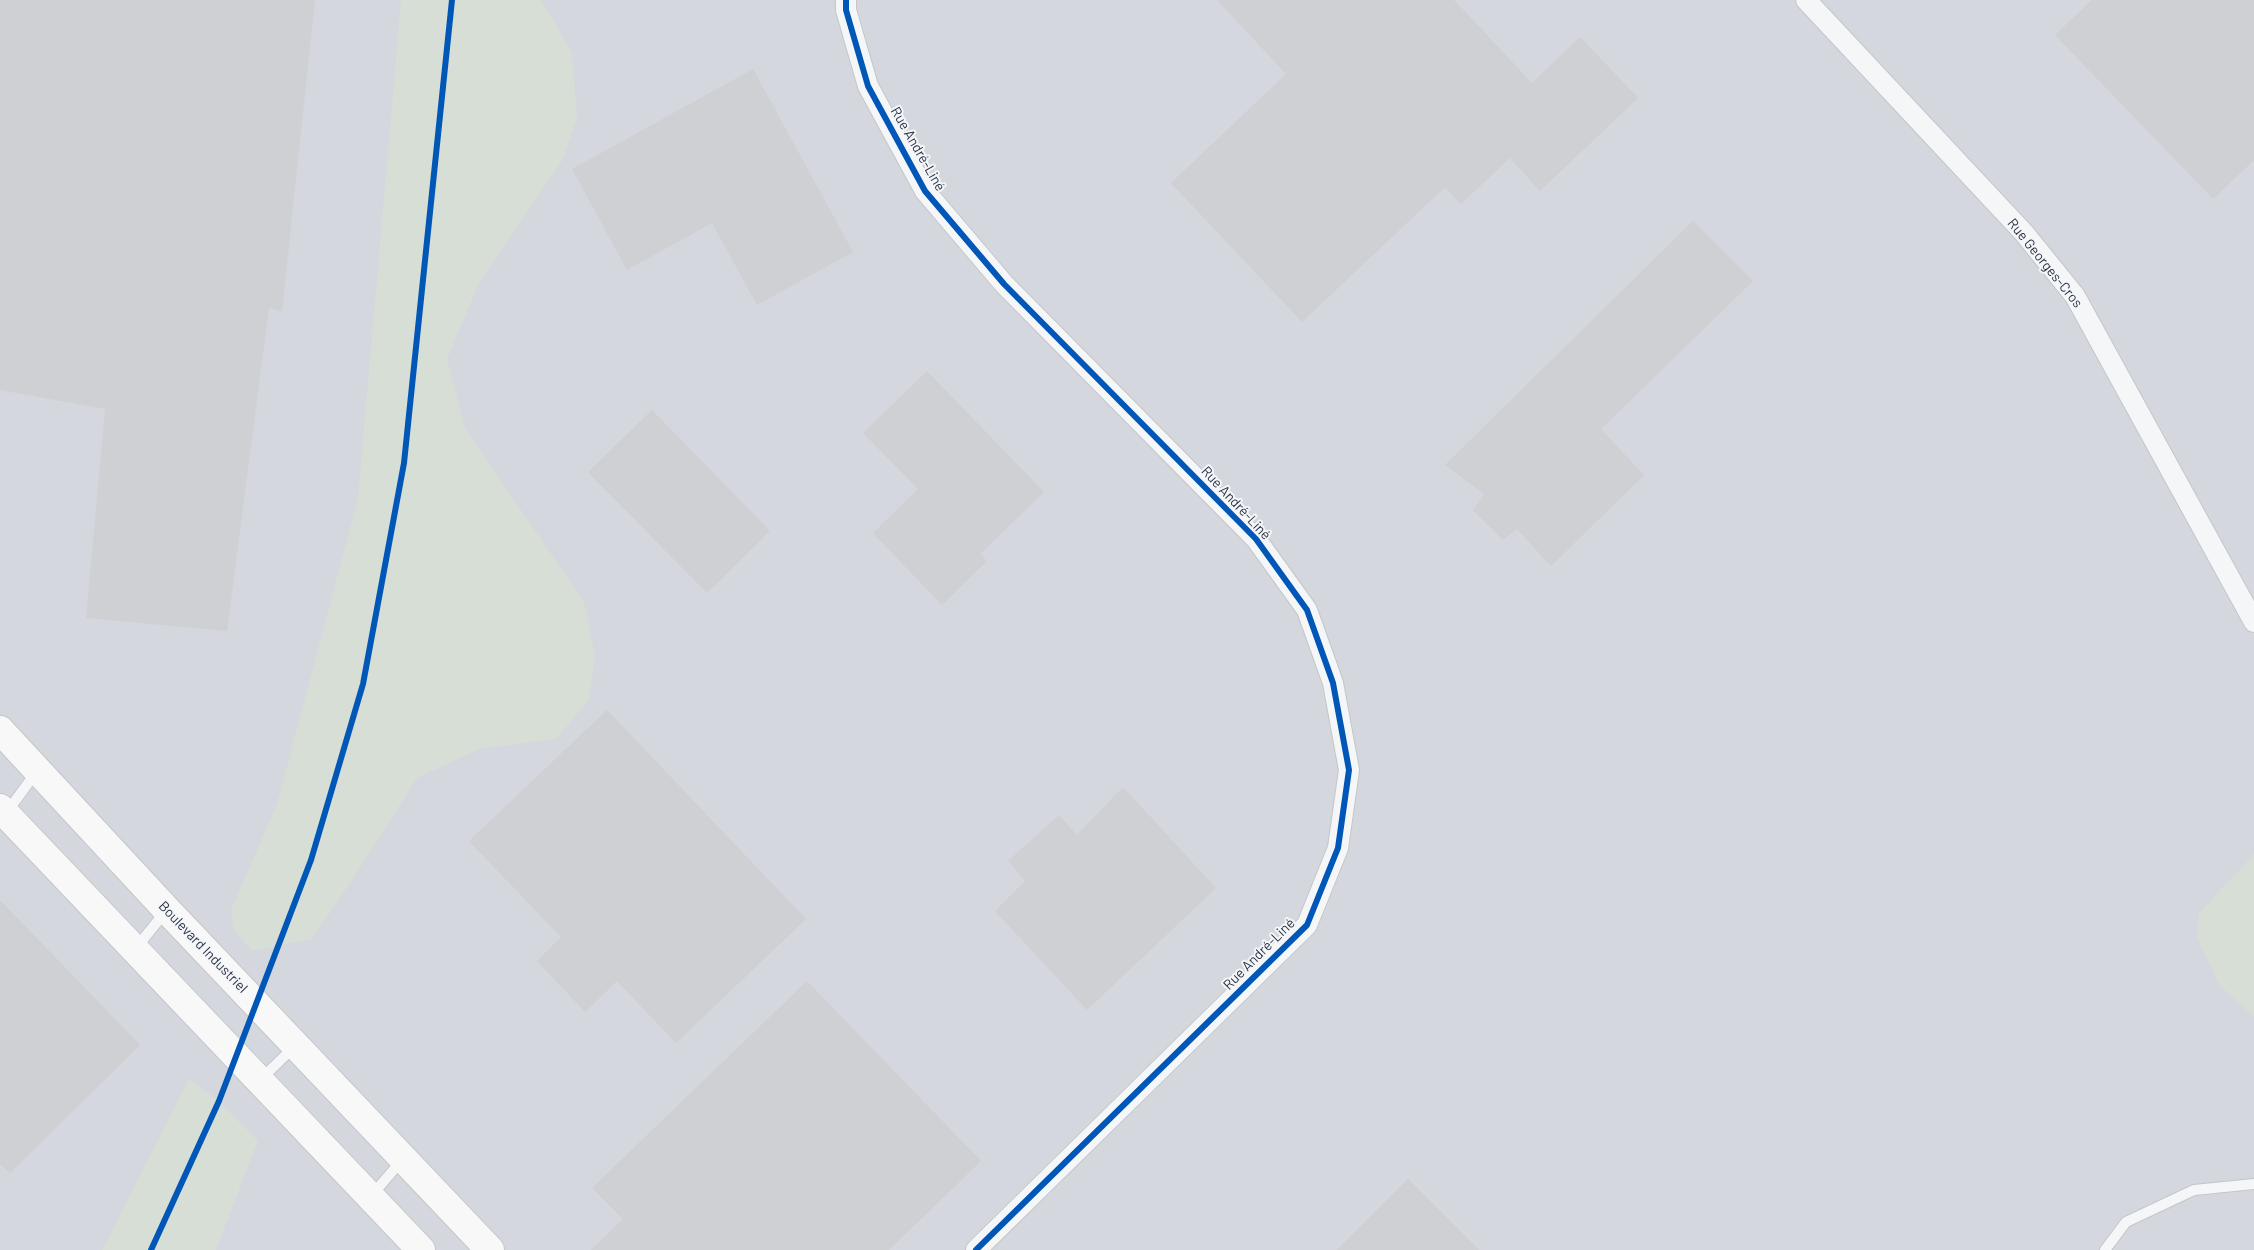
<!DOCTYPE html>
<meta charset="utf-8">
<style>
body{margin:0}
canvas{display:block;background:#e6e8ea}
</style>
<canvas width="2254" height="1250"></canvas>
<script>
const g = document.querySelector('canvas').getContext('2d');
g.lineJoin = 'round';
function fillPath(path, color) { g.fillStyle = color; g.fill(path, 'evenodd'); }
const toPath = rows => new Path2D(rows.map(r => 'M' + r).join(''));
function trace(path, color, width, dash) { g.strokeStyle = color; g.lineWidth = width; g.lineCap = dash ? 'butt' : 'round'; g.setLineDash(dash || []); g.stroke(path); }
function label(font, color, halo, rows, align = 'center') {
  g.font = font + ' Barlow,sans-serif'; g.lineWidth = 4; g.setLineDash([]); g.textBaseline = 'middle'; g.strokeStyle = halo; g.fillStyle = color; for (const [text, x, y, turn = 0] of rows) {
    g.save(); g.translate(x, y); g.rotate((+turn || 0) * Math.PI / 180); g.textAlign = isNaN(turn) ? turn : align; if (halo) g.strokeText(text, 0, 0); g.fillText(text, 0, 0); g.restore();
  }
}
const built = toPath([
 [0,0,2254,0,2254,1250,0,1250]
]);
const green = toPath([
 [401,0,541,0,572,52,577,118,562,161,480,281,447,359,465,428,584,602,595,656,589,700,556,739,479,749,417,778,353,879,312,939,252,951,233,929,231,910,277,804,358,498],
 [2254,854,2254,1017,2219,985,2197,938,2199,913],
 [189,1079,219,1101,258,1141,216,1250,102,1250]
]);
const building = toPath([
 [0,0,315,0,282,311,269,308,227,631,86,618,105,409,0,390],
 [1217,0,1454,0,1532,83,1580,37,1638,98,1540,191,1510,158,1461,204,1445,187,1302,322,1171,183,1286,74],
 [2092,0,2254,0,2254,160,2213,199,2055,35],
 [753,69,853,252,757,305,712,223,627,270,572,169],
 [1693,221,1753,281,1601,429,1644,475,1551,566,1517,529,1503,540,1473,510,1484,494,1445,465],
 [927,371,1044,492,980,554,987,561,942,605,873,533,918,489,863,433],
 [652,410,770,531,707,593,588,472],
 [607,710,806,919,676,1043,617,981,585,1012,537,961,561,937,469,841],
 [1123,787,1216,888,1087,1010,995,911,1025,881,1008,861,1059,815,1077,835],
 [0,900,140,1045,10,1173,0,1164],
 [807,981,981,1161,889,1250,591,1250,623,1219,592,1188],
 [1408,1179,1479,1250,1337,1250]
]);
const lane = toPath([
 [7,812,37,771],
 [136,948,166,911],
 [261,1079,295,1046],
 [372,1195,403,1159],
 [2105,1250,2126,1222,2194,1190,2254,1184]
]);
const street = toPath([
 [846,0,846,10,868,86,925,191,1004,284,1256,539,1307,610,1333,683,1349,770,1338,848,1307,925,976,1250],
 [1806,0,2024,233,2075,296,2254,622]
]);
const secondary = toPath([
 [0,730,167,910,490,1250],
 [0,808,421,1250]
]);
const cycleway = toPath([
 [846,0,846,10,868,86,925,191,1004,284,1256,539,1307,610,1333,683,1349,770,1338,848,1307,925,976,1250],
 [151,1250,219,1101,311,860,363,684,404,463,452,0]
]);
const streetNames = [
 ["Rue André-Liné",918,149,60],
 ["Rue Georges-Cros",2045,263,51],
 ["Rue André-Liné",1236,503,47],
 ["Boulevard Industriel",203,947,46],
 ["Rue André-Liné",1259,954,-45]
];
fillPath(built, '#d4d7dd');
fillPath(green, '#d6ded6');
fillPath(building, '#ced0d3');
trace(lane, '#c4c6c8', 12);
trace(street, '#c4c6c8', 22);
trace(secondary, '#c4c6c8', 30);
trace(lane, '#f5f6f7', 10);
trace(street, '#f5f6f7', 20);
trace(secondary, '#f8f8f8', 28);
trace(cycleway, '#0057b8', 6);
label('14px', '#2b3445', '#f4f6f9', streetNames);
</script>
